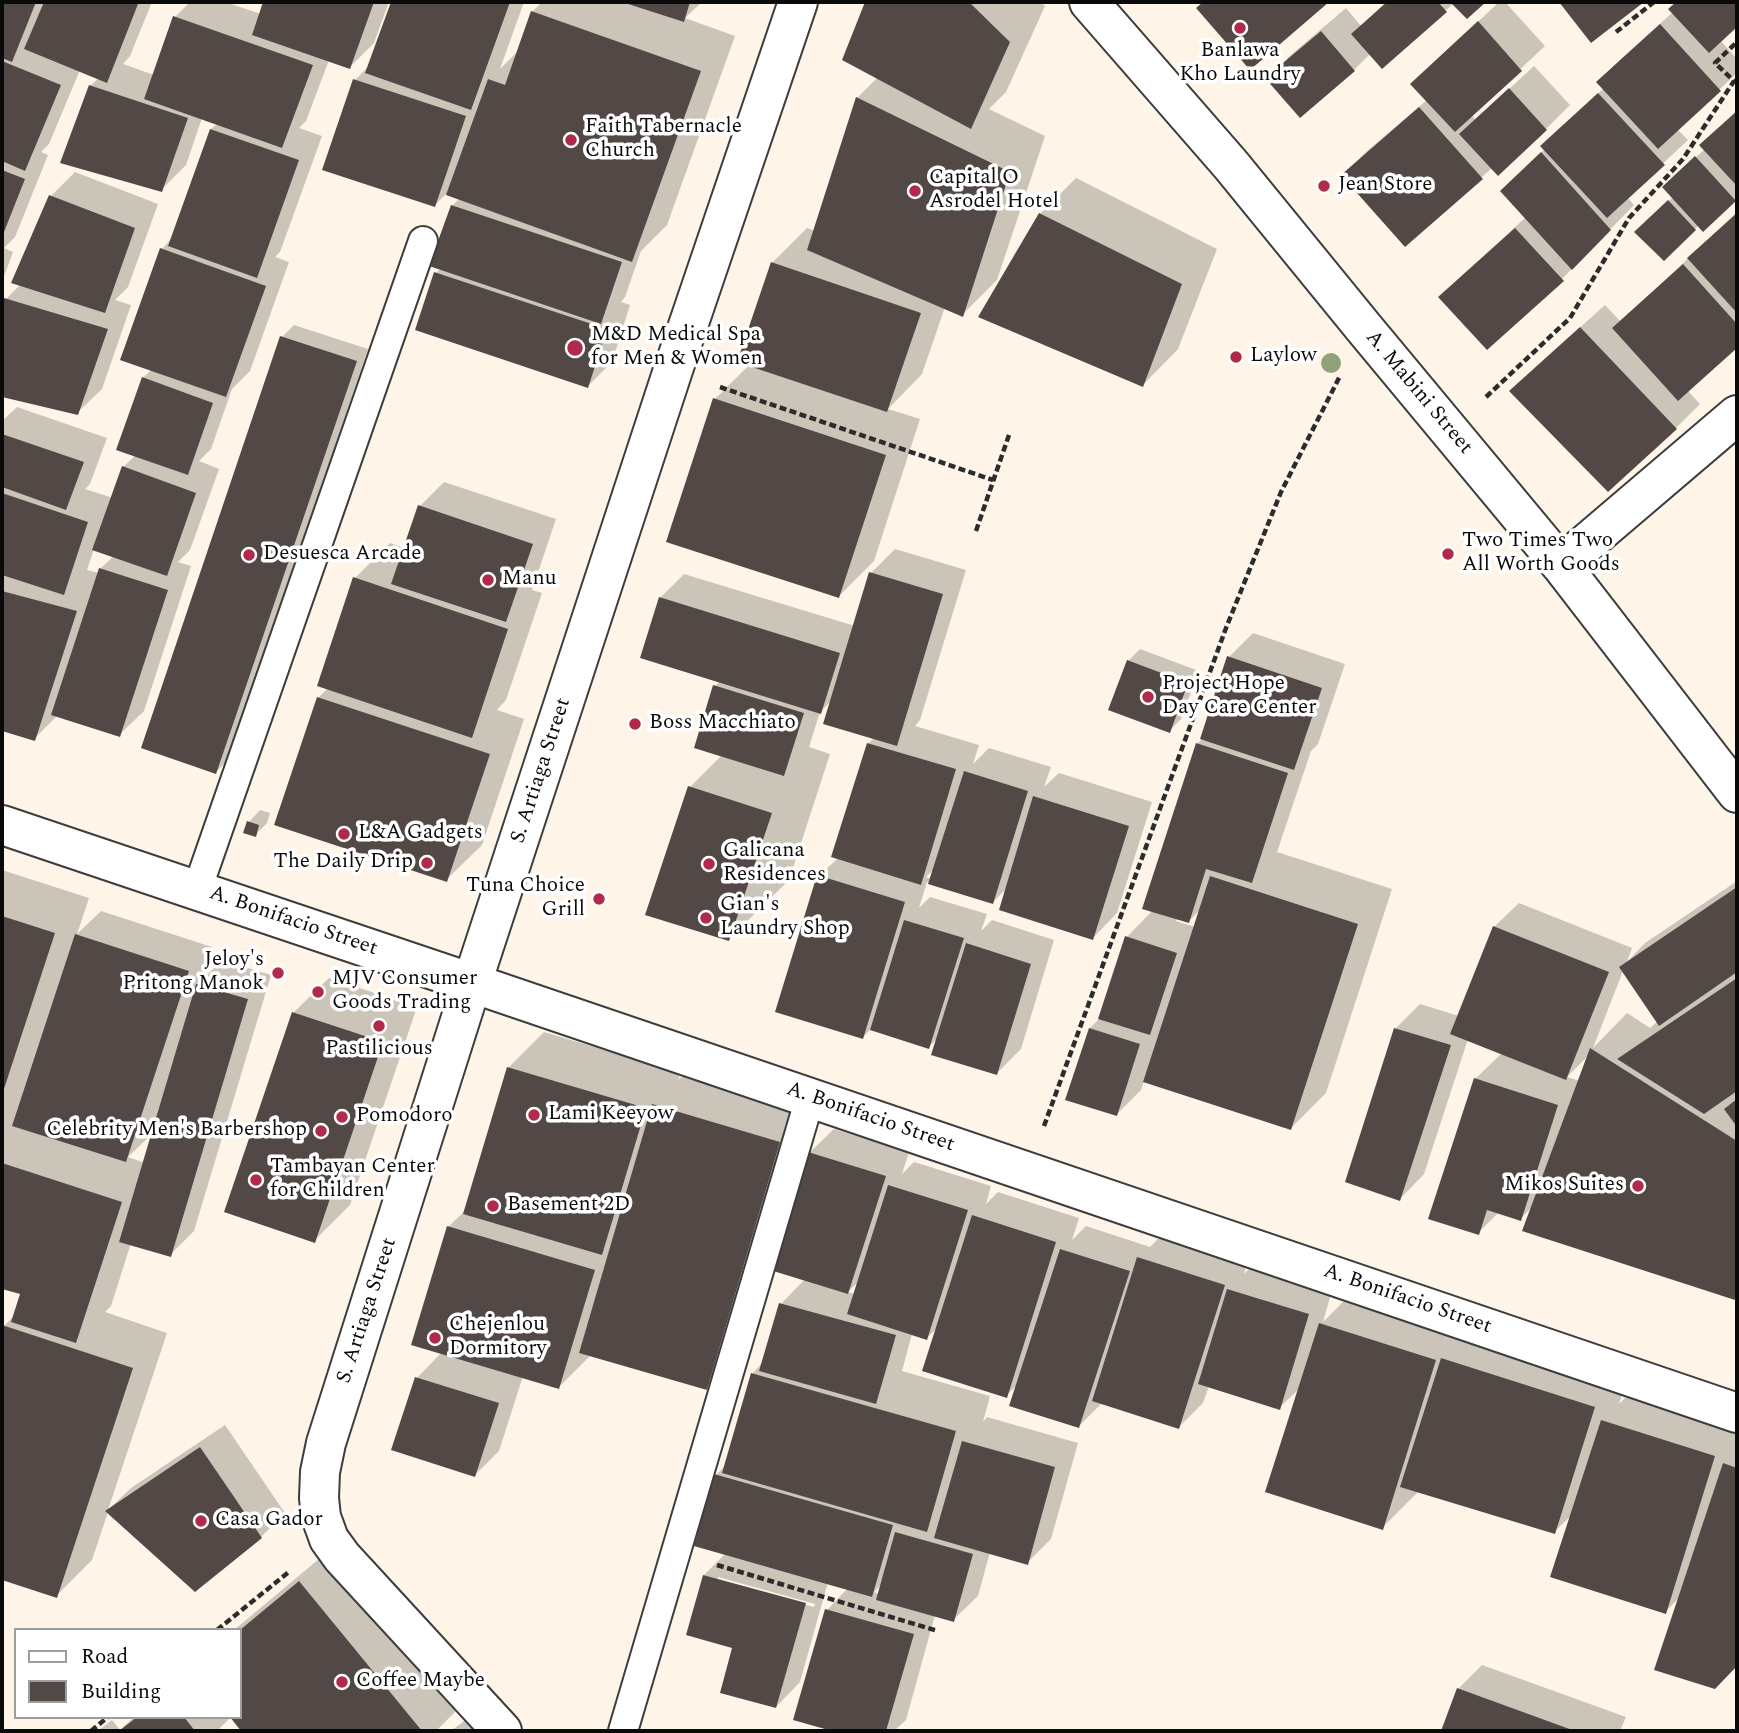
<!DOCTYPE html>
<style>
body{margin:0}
#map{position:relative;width:1739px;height:1733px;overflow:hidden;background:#fef5e8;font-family:Spectral,serif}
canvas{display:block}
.frame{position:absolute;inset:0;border:4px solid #0a0a0a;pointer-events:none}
.legend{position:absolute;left:14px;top:1628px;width:228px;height:91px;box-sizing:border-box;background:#fff;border:2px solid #9d9d9d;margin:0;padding:9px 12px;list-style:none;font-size:21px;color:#0a0a0a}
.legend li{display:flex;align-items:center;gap:14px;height:35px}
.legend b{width:35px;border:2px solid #9d9d9d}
</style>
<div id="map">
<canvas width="1739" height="1733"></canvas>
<div class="frame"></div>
<ul class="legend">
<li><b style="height:9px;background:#fff"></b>Road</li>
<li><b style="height:19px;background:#524947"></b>Building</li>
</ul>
</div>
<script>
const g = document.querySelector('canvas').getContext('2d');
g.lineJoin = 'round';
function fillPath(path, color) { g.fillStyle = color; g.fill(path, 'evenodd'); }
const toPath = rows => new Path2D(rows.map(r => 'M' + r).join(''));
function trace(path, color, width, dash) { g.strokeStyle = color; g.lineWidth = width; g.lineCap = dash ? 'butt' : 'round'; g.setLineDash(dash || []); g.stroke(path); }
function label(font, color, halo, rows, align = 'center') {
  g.font = font + ' Spectral,serif'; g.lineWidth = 7; g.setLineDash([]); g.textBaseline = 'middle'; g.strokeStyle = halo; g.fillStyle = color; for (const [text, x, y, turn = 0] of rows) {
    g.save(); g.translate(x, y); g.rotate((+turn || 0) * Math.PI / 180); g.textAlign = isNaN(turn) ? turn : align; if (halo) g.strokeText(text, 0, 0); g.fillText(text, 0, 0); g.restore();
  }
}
const shadow = toPath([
 [2,2,152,2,130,56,123,64,154,75,175,17,190,2,225,2,261,14,265,2,389,2,374,43,350,67,329,60,306,121,299,128,322,136,280,252,275,257,289,262,250,371,232,389,211,449,199,461,219,469,190,550,178,562,191,566,144,711,119,735,58,715,34,739,2,730,2,421,17,407,107,438,90,484,85,489,113,498,123,467,136,455,143,378,152,369,162,249,172,238,211,129,218,123,202,118,186,165,161,190,62,162,91,85,99,78,80,70,49,144,41,152,48,155,15,237,4,248,13,252,2,282],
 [94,549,114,556,100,569,99,573,87,570],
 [393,2,524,2,500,69,519,50,532,12,542,2,702,2,685,18,735,36,667,225,641,251,625,297,621,302,630,305,612,362,588,386,436,273,441,268,452,206,459,199,446,194,435,205,355,80,371,64],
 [867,2,1040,2,1045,6,1006,92,989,109,1045,136,997,280,962,315,945,307,922,374,888,409,920,419,874,561,839,596,715,399,750,364,772,263,807,228,815,231,857,98,878,77,844,59],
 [1204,2,1326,2,1250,68,1198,8],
 [1386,2,1484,2,1467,17,1454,3,1382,67,1370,54,1354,70,1300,116,1268,78,1292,54,1346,8,1361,26],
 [1499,2,1505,2,1545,46,1471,115,1476,120,1534,66,1570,105,1546,129,1492,168,1405,245,1343,175,1367,151,1427,100,1412,84],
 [1677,2,1737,2,1737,25,1720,40,1737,59,1737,76,1736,74,1677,129,1688,140,1627,197,1634,205,1562,279,1441,297,1465,273,1526,217,1526,167,1545,149,1542,146,1604,88,1598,82,1622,58,1673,12,1670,9],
 [1737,110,1737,198,1703,229,1699,225,1664,259,1637,232,1673,197,1676,175,1705,149,1702,145],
 [75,172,158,204,128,287,115,300,131,305,102,389,77,413,2,395,2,310,6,299,21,284,51,196],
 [1076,178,1217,249,1178,349,1143,385,1040,214],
 [1737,212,1737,345,1687,390,1700,404,1676,428,1608,490,1512,391,1536,367,1605,305,1621,322],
 [294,325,368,349,228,760,216,772,282,337],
 [444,482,556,519,532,590,542,593,506,700,497,710,524,719,482,845,446,880,318,698,328,688,355,578,390,543,405,548,420,506],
 [895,549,966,570,920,720,915,726,979,745,973,764,989,748,1051,767,1044,787,1059,773,1152,802,1117,913,1093,938,1008,887,993,902,927,882,919,908,930,897,987,914,981,931,992,920,1054,940,1021,1049,997,1073,939,1036,929,1047,871,1029,863,1037,819,876,838,858,833,856,869,743,874,738,832,700,820,712,809,747,830,754,789,880,729,939,648,914,690,787,722,755,715,686,720,681,660,598,684,574,855,626,871,573],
 [935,868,932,879,926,877],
 [1253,633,1345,664,1318,744,1311,751,1277,852,1392,889,1326,1093,1291,1128,1144,1081,1141,1090,1117,1114,1090,1028,1100,1018,1127,937,1153,910,1197,744,1203,738,1229,657],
 [1202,908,1195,927,1176,921,1177,918,1189,921],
 [1140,649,1199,671,1181,719,1169,731,1128,661],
 [260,810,270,813,267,823,255,835,249,822],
 [2,870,89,898,77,934,101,911,212,947,200,982,222,960,271,975,194,1231,170,1255,131,1243,111,1306,105,1312,167,1333,108,1510,131,1488,225,1425,285,1513,261,1537,108,1512,92,1560,56,1596,7,1579,2,1584,2,1332,4,1326,15,1315,22,1293,2,1287],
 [154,1132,145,1163,128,1157],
 [1737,881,1737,1295,1734,1298,1534,1205,1520,1219,1499,1212,1478,1233,1475,1079,1502,1053,1468,1039,1424,1174,1400,1199,1347,1181,1396,1028,1420,1004,1459,1016,1494,927,1519,903,1632,948,1627,962,1645,943],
 [1623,971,1658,1021,1650,1028,1627,1013,1593,1048],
 [1590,1054,1580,1081,1567,1077],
 [329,978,417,1007,350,1205,314,1241,293,1013],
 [544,1032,681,1073,678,1080,689,1070,814,1107,741,1353,706,1388,591,1355,559,1387,523,1376,499,1451,475,1475,417,1378,442,1352,448,1227,466,1210,508,1068],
 [834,1129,909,1152,902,1174,914,1162,991,1186,986,1204,998,1192,1079,1218,1072,1240,1086,1226,1150,1247,1163,1234,1248,1261,1244,1274,1253,1265,1332,1290,1323,1322,1356,1289,1629,1372,1619,1404,1638,1385,1737,1417,1737,1664,1714,1687,1681,1596,1665,1612,1572,1515,1554,1532,1418,1492,1382,1528,1301,1387,1279,1408,1209,1386,1203,1403,1179,1427,1102,1403,1079,1426,1019,1383,1006,1396,938,1327,927,1338,912,1334,902,1371,990,1396,983,1422,987,1417,1078,1443,1051,1539,1027,1563,990,1552,978,1596,953,1620,935,1615,906,1720,894,1731,839,1731,796,1719,827,1610,848,1588,828,1582,800,1682,776,1707,734,1647,704,1575,726,1553,716,1475,726,1465,752,1374,763,1362,781,1304,805,1279,809,1153],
 [860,1280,855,1294,848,1292],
 [718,1577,815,1604,814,1607,718,1581],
 [882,1584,879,1594,874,1592],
 [344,1538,473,1694,436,1731,244,1731,232,1717,240,1717,240,1630,234,1630],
 [1482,1665,1626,1717,1620,1731,1443,1731,1458,1689],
 [486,1704,507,1731,451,1731],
 [134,1717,227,1717,229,1719,217,1731,98,1731,112,1720,120,1730]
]);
const building = toPath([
 [2,2,36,2,12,62,2,58],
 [44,2,132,2,138,4,107,83,24,49],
 [263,2,374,2,350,69,252,35],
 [391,2,510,2,471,110,365,73],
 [622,2,690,2,684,22],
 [865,2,969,2,1010,42,971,129,842,60],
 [1203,2,1329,2,1250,70,1196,8],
 [1387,2,1438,2,1447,12,1382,69,1351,34],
 [1450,2,1486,2,1467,19],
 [1559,2,1644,2,1591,43],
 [1676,2,1737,2,1737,27,1709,53,1668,9],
 [531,11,701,71,632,262,446,195,488,79,505,85],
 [173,16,313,65,282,148,144,99],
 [1478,21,1522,71,1455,132,1410,84],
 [1660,24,1721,91,1658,149,1596,82],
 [1321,31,1355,71,1300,118,1265,78],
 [2,61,61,85,25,171,2,161],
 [353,79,466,116,435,207,322,170],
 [89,85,188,118,162,192,60,163],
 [1509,88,1547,130,1498,176,1459,134],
 [1598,93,1665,165,1607,218,1540,146],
 [856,97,1010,172,963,317,807,250],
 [1419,107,1483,179,1405,247,1341,175],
 [1737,111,1737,186,1699,145],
 [210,129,299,160,257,278,168,246],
 [1541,152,1611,230,1572,270,1500,191],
 [1695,156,1736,201,1703,232,1662,187],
 [2,170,25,179,2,237],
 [49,195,135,228,105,313,11,283],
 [1668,200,1696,230,1664,261,1634,232],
 [451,205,622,262,601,324,429,266],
 [1039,213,1182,284,1143,387,978,317],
 [1737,213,1737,313,1687,258],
 [1515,228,1564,281,1487,350,1438,297],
 [160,248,266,286,226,397,120,360],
 [771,262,921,313,887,412,737,362],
 [1683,264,1737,324,1737,348,1678,401,1612,328],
 [434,272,607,329,588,388,415,330],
 [4,298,108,329,78,415,2,397,2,305],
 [1580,327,1677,429,1608,492,1509,391],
 [280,336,357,361,216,774,141,748],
 [142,377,213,403,188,475,116,450],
 [713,398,886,455,839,598,666,542],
 [2,434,84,462,66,510,2,487],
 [122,466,196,493,167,576,92,550],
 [2,493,88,522,64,595,2,575],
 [418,505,533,544,506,622,391,584],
 [99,568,168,590,120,737,51,715],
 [869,572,943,594,897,746,823,724],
 [353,577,508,629,472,738,317,686],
 [2,591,77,611,35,741,2,731],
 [659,597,840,653,821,714,640,658],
 [1227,656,1322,688,1294,770,1200,739],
 [1127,660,1188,683,1170,733,1108,710],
 [713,685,804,713,784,776,694,748],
 [317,697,490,754,447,882,274,825],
 [867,743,956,769,921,885,831,857],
 [1196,743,1288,773,1252,883,1206,869,1189,923,1142,909],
 [964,771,1028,791,993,904,928,884],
 [688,786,772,813,729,941,645,915],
 [1033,796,1129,826,1093,940,999,910],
 [247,821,259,825,256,837,243,833],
 [817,875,905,902,863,1039,775,1012],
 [1210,876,1358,924,1291,1130,1143,1082],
 [1737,887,1737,972,1659,1026,1619,967],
 [2,916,55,933,2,1095],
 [904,920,964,938,929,1049,870,1030],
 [1493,926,1609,972,1566,1080,1450,1034],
 [75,934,189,971,126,1162,12,1126],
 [1125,936,1177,953,1150,1035,1098,1019],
 [966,943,1031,964,997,1075,931,1055],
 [1737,978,1737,1091,1704,1114,1617,1059],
 [196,984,248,999,171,1257,119,1242],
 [292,1012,383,1042,315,1243,224,1212],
 [1089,1028,1140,1044,1117,1116,1065,1100],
 [1394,1028,1451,1045,1400,1201,1345,1182],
 [1590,1048,1737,1141,1737,1289,1735,1300,1522,1231],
 [507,1067,646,1108,602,1255,463,1214],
 [1474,1078,1558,1105,1521,1221,1487,1210,1479,1235,1428,1219],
 [1737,1099,1737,1127,1724,1109],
 [652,1104,780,1142,707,1390,579,1353],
 [808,1152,886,1176,848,1294,770,1270],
 [2,1163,122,1202,76,1343,11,1322,20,1294,2,1289],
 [888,1185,968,1210,927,1340,847,1314],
 [972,1215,1056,1242,1007,1398,922,1371],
 [447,1226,595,1270,559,1389,411,1345],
 [1060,1249,1130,1271,1079,1428,1009,1406],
 [1137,1257,1225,1285,1179,1429,1092,1401],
 [1227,1289,1309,1314,1280,1410,1198,1384],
 [779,1303,896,1335,876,1404,759,1371],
 [1319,1323,1436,1360,1383,1530,1265,1492],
 [2,1325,133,1368,57,1598,2,1580],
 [1441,1358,1595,1407,1555,1534,1400,1487],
 [751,1373,956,1431,927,1532,722,1473],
 [415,1377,499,1403,475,1477,391,1450],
 [1601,1420,1715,1456,1666,1614,1550,1577],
 [962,1441,1055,1467,1028,1565,934,1538],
 [200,1447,262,1538,195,1592,105,1511],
 [1723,1463,1737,1468,1737,1666,1715,1689,1654,1670],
 [714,1474,893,1525,872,1597,694,1546],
 [895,1532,973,1554,954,1622,876,1600],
 [703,1575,806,1603,776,1708,720,1693,732,1648,686,1635],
 [299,1581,422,1731,241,1731,230,1717,240,1717,240,1630],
 [825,1609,914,1634,886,1731,832,1731,793,1720],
 [1457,1688,1575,1731,1441,1731],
 [137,1717,184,1717,195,1731,119,1731]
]);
const path = toPath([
 [1616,32,1654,2],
 [720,387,993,480],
 [1486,397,1570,318,1629,218,1683,159,1734,81,1715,63,1737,42],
 [976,531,1010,432],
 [1044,1126,1226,628,1281,492,1340,376],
 [717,1565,938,1631],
 [217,1630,290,1571],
 [91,1731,108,1717]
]);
const service = toPath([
 [197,890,423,241],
 [623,1731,810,1098]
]);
const minor = toPath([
 [1089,2,1231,165,1364,328,1561,565,1737,793],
 [1561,565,1737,415],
 [502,1731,342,1557,329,1539,321,1517,319,1498,320,1472,326,1443,472,983,673,370,798,2]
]);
const tertiary = toPath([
 [2,825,472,983,1737,1413]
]);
const trees = [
 [1331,363]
];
const markers = [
 [1240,28,7,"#b02b4b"],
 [571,140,7,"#b02b4b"],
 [1324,186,7,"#b02b4b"],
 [915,191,7,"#b02b4b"],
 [575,348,9,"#b02b4b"],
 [1236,357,7,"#b02b4b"],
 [1448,554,7,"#b02b4b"],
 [249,555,7,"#b02b4b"],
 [488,580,7,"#b02b4b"],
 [1148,697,7,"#b02b4b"],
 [635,724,7,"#b02b4b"],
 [344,834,7,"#b02b4b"],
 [427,863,7,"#b02b4b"],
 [709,864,7,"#b02b4b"],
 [599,899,7,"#b02b4b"],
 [706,918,7,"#b02b4b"],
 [278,973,7,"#b02b4b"],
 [318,992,7,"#b02b4b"],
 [379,1026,7,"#b02b4b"],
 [534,1115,7,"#b02b4b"],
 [342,1117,7,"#b02b4b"],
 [321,1131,7,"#b02b4b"],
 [256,1180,7,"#b02b4b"],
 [1638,1186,7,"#b02b4b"],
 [493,1206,7,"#b02b4b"],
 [435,1338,7,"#b02b4b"],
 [201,1521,7,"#b02b4b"],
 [342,1682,7,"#b02b4b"]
];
const poiNames = [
 ["Banlawa",1240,52,"center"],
 ["Kho Laundry",1240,76,"center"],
 ["Faith Tabernacle",585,128],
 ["Church",585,152],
 ["Capital O",929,179],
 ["Asrodel Hotel",929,203],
 ["Jean Store",1338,186],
 ["M&D Medical Spa",591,336],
 ["for Men & Women",591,360],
 ["Laylow",1250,357],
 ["Two Times Two",1462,542],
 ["All Worth Goods",1462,566],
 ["Desuesca Arcade",263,555],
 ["Manu",502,580],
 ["Project Hope",1162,685],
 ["Day Care Center",1162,709],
 ["Boss Macchiato",649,724],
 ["L&A Gadgets",358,834],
 ["Galicana",723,852],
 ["Residences",723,876],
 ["The Daily Drip",413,863,"right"],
 ["Tuna Choice",585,887,"right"],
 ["Grill",585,911,"right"],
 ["Gian's",720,906],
 ["Laundry Shop",720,930],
 ["Jeloy's",264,961,"right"],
 ["Pritong Manok",264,985,"right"],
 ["MJV Consumer",332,980],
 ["Goods Trading",332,1004],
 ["Pastilicious",379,1050,"center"],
 ["Lami Keeyow",548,1115],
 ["Pomodoro",356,1117],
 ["Celebrity Men's Barbershop",307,1131,"right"],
 ["Tambayan Center",270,1168],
 ["for Children",270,1192],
 ["Mikos Suites",1624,1186,"right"],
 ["Basement 2D",507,1206],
 ["Chejenlou",449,1326],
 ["Dormitory",449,1350],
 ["Casa Gador",215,1521],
 ["Coffee Maybe",356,1682]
];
const streetNames = [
 ["A. Mabini Street",1418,393,50],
 ["S. Artiaga Street",542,771,-72],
 ["A. Bonifacio Street",293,922,19],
 ["A. Bonifacio Street",870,1118,19],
 ["A. Bonifacio Street",1407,1300,19],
 ["S. Artiaga Street",368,1311,-72]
];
fillPath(shadow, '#0003');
fillPath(building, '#524947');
trace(service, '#3d3d3d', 32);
trace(minor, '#3d3d3d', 42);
trace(tertiary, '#3d3d3d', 42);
trace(path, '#2c2c2c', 4.5, [7, 3.5]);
trace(service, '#fff', 28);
trace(minor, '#fff', 38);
trace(tertiary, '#fff', 38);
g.fillStyle = '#91a179';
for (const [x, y] of trees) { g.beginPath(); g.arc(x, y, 10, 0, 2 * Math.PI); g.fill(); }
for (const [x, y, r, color] of markers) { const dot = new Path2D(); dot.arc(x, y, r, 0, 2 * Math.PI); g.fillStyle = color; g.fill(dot); trace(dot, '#fff', 2.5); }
label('21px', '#0a0a0a', '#fff', poiNames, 'left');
label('21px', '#0a0a0a', '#fff', streetNames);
</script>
